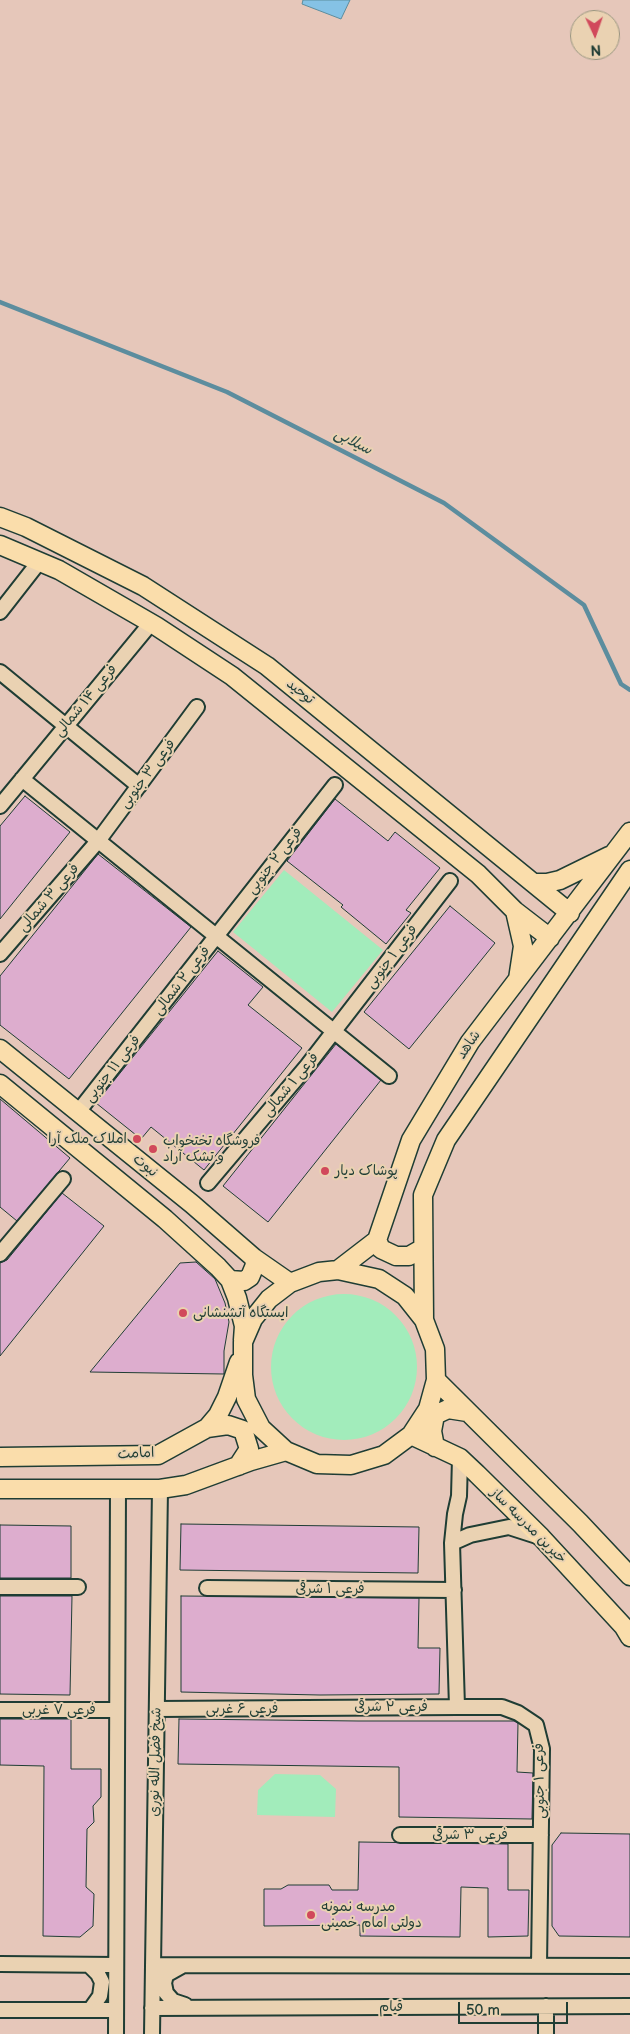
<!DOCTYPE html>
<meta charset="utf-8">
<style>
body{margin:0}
#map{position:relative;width:630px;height:2034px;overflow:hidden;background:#e6c7ba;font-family:"Balsamiq Sans",sans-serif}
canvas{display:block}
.north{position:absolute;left:570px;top:10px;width:50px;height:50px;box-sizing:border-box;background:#ead2b2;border:1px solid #999680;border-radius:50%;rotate:177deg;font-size:14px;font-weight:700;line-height:20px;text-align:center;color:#1f3d34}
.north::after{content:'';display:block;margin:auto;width:18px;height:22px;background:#d1495b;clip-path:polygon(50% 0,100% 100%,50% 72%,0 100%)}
.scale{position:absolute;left:458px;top:2002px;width:110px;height:22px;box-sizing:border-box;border:2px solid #1f3d34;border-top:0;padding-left:6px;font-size:15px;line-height:18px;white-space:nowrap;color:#1f3d34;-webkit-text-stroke:4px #ead2b2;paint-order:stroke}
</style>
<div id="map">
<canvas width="630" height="2034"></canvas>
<div class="north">N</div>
<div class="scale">50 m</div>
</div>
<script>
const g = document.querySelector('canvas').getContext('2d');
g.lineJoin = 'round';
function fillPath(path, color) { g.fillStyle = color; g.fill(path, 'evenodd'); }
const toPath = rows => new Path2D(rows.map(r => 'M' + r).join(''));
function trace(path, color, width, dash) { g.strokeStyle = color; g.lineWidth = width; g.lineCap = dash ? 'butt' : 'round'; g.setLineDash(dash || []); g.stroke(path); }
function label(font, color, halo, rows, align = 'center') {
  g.font = font + ' "Balsamiq Sans","Playpen Sans Arabic",sans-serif'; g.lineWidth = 4; g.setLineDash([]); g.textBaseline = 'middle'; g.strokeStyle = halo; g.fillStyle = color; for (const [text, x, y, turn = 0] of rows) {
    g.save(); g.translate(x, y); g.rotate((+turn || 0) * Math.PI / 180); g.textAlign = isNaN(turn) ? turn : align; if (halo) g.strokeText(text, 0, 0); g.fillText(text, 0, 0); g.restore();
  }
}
const green = toPath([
 [284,870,383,950,332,1012,233,932],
 '271 1367a73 73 0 1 1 146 0a73 73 0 1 1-146 0Z',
 [275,1774,320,1775,336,1789,335,1817,257,1815,258,1790]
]);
const water = toPath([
 [303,0,350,0,341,19,302,4,303,0]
]);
const stream = toPath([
 [0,302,227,392,444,503,584,605,621,684,630,690]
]);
const building = toPath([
 [25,796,70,832,0,919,0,826,25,796],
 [335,799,388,841,395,832,440,868,406,910,411,913,386,944,341,907,343,905,287,861,335,799],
 [98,854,191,927,69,1079,0,1025,0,976,98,854],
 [450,906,495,943,409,1049,364,1012,450,906],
 [218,951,263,987,248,1005,302,1048,204,1170,151,1127,141,1139,96,1103,218,951],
 [336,1044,381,1080,268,1222,223,1186,336,1044],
 [0,1099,70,1158,17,1221,0,1207,0,1099],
 [62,1193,104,1226,0,1356,0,1263,7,1260,62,1193],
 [196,1262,215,1279,225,1303,229,1322,224,1351,224,1374,90,1372,180,1263,196,1262],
 [181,1524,419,1527,418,1573,180,1570,181,1524],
 [0,1525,71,1526,71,1578,0,1578,0,1525],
 [0,1596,72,1596,70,1695,0,1694,0,1596],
 [181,1596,419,1598,418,1648,440,1648,439,1694,320,1695,181,1692,181,1596],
 [0,1719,71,1719,71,1769,101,1769,101,1797,93,1806,94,1822,87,1829,86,1887,94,1894,93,1926,80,1937,43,1936,44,1766,0,1765,0,1719],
 [179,1719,358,1721,514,1721,518,1723,517,1772,533,1773,532,1819,399,1817,399,1767,178,1764,179,1719],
 [561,1833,630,1834,630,1937,559,1936,552,1926,552,1845,561,1833],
 [359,1842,508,1844,508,1890,529,1890,528,1936,488,1937,488,1888,461,1887,460,1937,360,1936,360,1925,264,1926,264,1889,281,1889,288,1885,329,1885,332,1890,358,1890,359,1842]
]);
const minor = toPath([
 [0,612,39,562],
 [0,672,139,786],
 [22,779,389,1076],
 [0,806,151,623],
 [0,954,98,841,197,707],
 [78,1112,335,785],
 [208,1183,307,1066,450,881],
 [0,1254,63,1179],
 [460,1458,459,1496,455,1514,452,1543,457,1707,502,1707,518,1713,536,1725,542,1749,539,1965],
 [452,1543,470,1535,509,1527,540,1537],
 [0,1587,78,1587],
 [207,1588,454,1590],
 [157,1709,457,1707],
 [0,1710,117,1710],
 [400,1835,541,1835],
 [0,1964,116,1965],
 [89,1965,98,1974,102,1982,100,1996,90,2010],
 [154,1965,630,1966],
 [182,1966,166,1975,164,1983,166,1993,173,2001,185,2005],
 [152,2008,630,2006],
 [0,2010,116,2010],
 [116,2034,118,1489],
 [152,2034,160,1489],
 [546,2034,546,2006]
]);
const major = toPath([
 [0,517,26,527,143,586,267,666,570,913],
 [0,545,59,570,156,626,232,676,478,874,515,911,550,938],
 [534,883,547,883,560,880,609,856],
 [515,911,523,946,518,979],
 [0,1049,192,1204,254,1258,290,1283],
 [0,1084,165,1219,218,1267,230,1280,237,1298,244,1326,243,1340],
 [377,1240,381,1249,396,1256,409,1256,423,1248],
 [338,1270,379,1279,405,1296,424,1320,435,1349,436,1380,428,1409,411,1435,384,1455,351,1465,317,1464,286,1451,261,1428,246,1399,243,1375,243,1342,253,1319,269,1299,290,1283,319,1272,338,1270,377,1240,411,1140,470,1042,630,832],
 [230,1280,244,1281,250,1277,255,1265,254,1258],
 [424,1320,423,1195,446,1140,630,870],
 [436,1380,580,1523,630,1576],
 [207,1428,228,1425,243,1430,249,1449,238,1466],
 [411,1435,460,1458,477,1474,541,1537,624,1627,630,1637],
 [435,1447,432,1431,435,1415,448,1409,467,1412],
 [0,1457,158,1455,207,1428,218,1415,227,1397,239,1362],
 [0,1489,160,1489,186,1485,251,1461,286,1451]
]);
const markers = [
 [137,1139,5,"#d1495b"],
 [153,1149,5,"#d1495b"],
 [325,1171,5,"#d1495b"],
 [183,1313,5,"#d1495b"],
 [311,1915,5,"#d1495b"]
];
const streetNames = [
 ["توحید",300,692,39],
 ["فرعی ۱۴ شمالی",86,701,-50],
 ["فرعی ۳ جنوبی",148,774,-53],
 ["فرعی ۲ جنوبی",275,861,-52],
 ["فرعی ۳ شمالی",49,898,-49],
 ["فرعی ۱ جنوبی",392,957,-53],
 ["فرعی ۲ شمالی",182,981,-52],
 ["شاهد",469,1045,-56],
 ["فرعی ۱۱ جنوبی",113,1069,-52],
 ["فرعی ۱ شمالی",291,1085,-50],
 ["نبوت",145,1166,39],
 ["امامت",136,1454,-3],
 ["خیرین مدرسه ساز",528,1526,45],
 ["فرعی ۱ شرقی",330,1589],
 ["فرعی ۲ شرقی",391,1707],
 ["فرعی ۶ غربی",242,1709],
 ["فرعی ۷ غربی",59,1710],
 ["شیخ فضل الله نوری",156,1762,-89],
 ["فرعی ۱ جنوبی",540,1781,-91],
 ["فرعی ۳ شرقی",470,1835],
 ["قیام",391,2007]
];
const poiNames = [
 ["املاک ملک آرا",127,1139,"right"],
 ["فروشگاه تختخواب",163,1141],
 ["و تشک آراد",163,1157],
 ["پوشاک دیار",335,1171],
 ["ایستگاه آتشنشانی",193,1313],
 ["مدرسه نمونه",321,1907],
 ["دولتی امام خمینی",321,1923]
];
const waterNames = [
 ["سیلابی",353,442,27]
];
fillPath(green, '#a2ecbb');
fillPath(water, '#85c2e5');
trace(water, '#5c8d9e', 1);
trace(stream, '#5c8d9e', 4.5);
fillPath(building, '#ddadce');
trace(building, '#1f3d34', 1);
trace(minor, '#1f3d34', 18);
trace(major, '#1f3d34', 21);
trace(minor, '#ead2b2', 14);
trace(major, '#faddab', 18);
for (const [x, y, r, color] of markers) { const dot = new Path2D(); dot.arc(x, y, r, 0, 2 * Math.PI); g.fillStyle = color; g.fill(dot); trace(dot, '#ead2b2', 2); }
label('14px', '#1f3d34', '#ead2b2', streetNames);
label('14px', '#1f3d34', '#ead2b2', poiNames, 'left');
label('italic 15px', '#294a46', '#ead2b2', waterNames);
</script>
